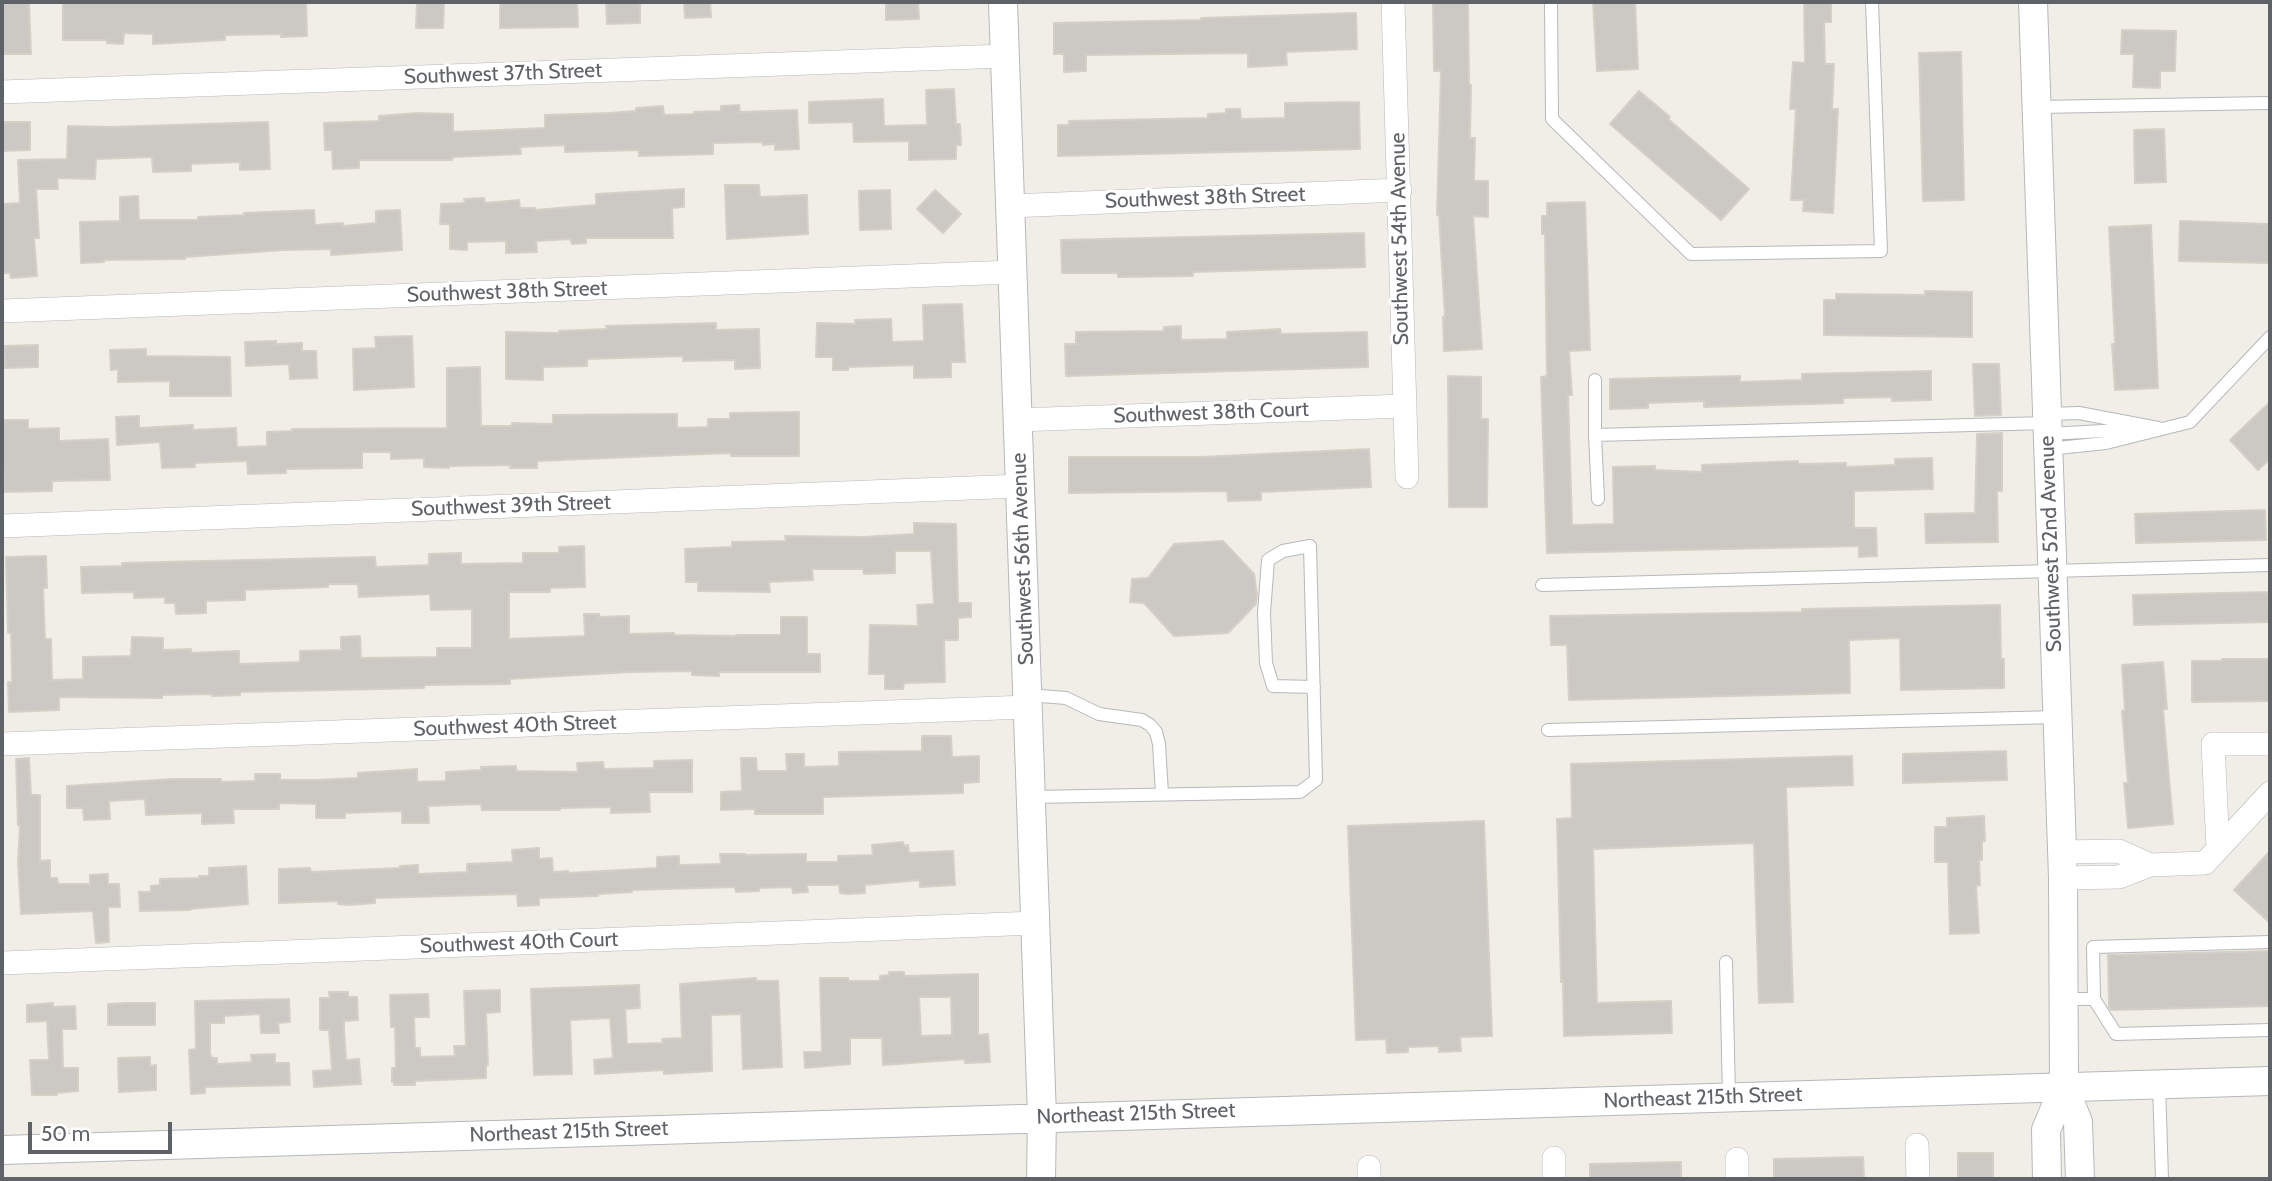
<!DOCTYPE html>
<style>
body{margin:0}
#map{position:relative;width:2272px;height:1181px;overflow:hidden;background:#f1eee8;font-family:Cabin,sans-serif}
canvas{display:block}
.frame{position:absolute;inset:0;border:4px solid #5f6368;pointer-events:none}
.scale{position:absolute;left:28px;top:1122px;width:144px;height:32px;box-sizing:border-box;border:4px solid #5f6368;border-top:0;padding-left:9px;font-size:21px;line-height:24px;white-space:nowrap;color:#5f6368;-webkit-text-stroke:5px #fff;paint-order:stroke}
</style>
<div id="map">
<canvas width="2272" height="1181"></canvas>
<div class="frame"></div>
<div class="scale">50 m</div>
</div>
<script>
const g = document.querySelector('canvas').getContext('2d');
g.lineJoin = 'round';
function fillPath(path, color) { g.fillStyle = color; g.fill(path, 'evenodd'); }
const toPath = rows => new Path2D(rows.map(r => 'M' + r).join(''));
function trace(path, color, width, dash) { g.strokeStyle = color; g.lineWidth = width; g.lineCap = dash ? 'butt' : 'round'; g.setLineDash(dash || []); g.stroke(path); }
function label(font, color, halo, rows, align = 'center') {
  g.font = font + ' Cabin,sans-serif'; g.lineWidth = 6; g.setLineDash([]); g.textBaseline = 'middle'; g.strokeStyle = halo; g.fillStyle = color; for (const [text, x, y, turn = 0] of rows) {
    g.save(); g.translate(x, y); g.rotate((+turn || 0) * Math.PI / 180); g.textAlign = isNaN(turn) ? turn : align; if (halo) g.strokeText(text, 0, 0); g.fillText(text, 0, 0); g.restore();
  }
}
const building = toPath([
 [2,2,29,2,31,54,2,54,2,2],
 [63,2,306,2,307,36,281,37,281,34,225,35,225,40,153,44,153,34,124,33,123,44,107,43,107,40,63,40,63,2],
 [417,2,444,2,443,28,416,28,417,2],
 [500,2,577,2,578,27,500,28,500,2],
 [606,2,640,2,640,23,607,24,606,2],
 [684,2,710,2,711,17,685,18,684,2],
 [886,2,918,2,919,19,886,20,886,2],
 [1433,2,1468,2,1469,85,1471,85,1470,138,1475,138,1474,181,1488,181,1488,217,1473,216,1482,349,1444,351,1443,317,1445,317,1439,215,1437,215,1441,71,1434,71,1433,2],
 [1593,2,1635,2,1638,69,1597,71,1593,2],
 [1804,2,1831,2,1831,22,1824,22,1825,64,1834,64,1832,109,1838,109,1833,213,1803,211,1804,200,1791,200,1796,109,1790,109,1793,62,1805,63,1804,2],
 [1356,13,1357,49,1286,52,1287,65,1248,67,1248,53,1086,55,1086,71,1064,72,1064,54,1054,54,1054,23,1201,20,1201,18,1356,13],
 [2122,30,2176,31,2175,71,2160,71,2160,88,2133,87,2134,54,2121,54,2122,30],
 [1961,52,1964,200,1923,201,1919,53,1961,52],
 [954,89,956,124,960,124,961,145,956,145,956,159,909,160,909,141,854,142,853,122,809,123,809,102,883,99,884,126,927,125,926,90,954,89],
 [1639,91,1670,117,1668,119,1749,189,1721,220,1610,124,1639,91],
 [1359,102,1360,149,1058,156,1058,125,1069,125,1069,121,1208,118,1208,114,1226,113,1226,109,1240,109,1241,119,1285,118,1285,103,1359,102],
 [739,105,740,112,797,110,799,149,775,150,775,144,763,145,763,142,713,143,713,154,639,156,639,150,565,152,565,145,520,147,521,154,452,157,452,160,359,160,359,168,333,169,332,150,325,150,324,123,379,121,379,116,417,113,453,114,453,132,545,128,545,115,610,113,636,111,636,108,663,106,664,115,694,114,694,112,721,111,721,106,739,105],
 [2,122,30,122,30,150,2,151,2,122],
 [268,122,270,169,240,170,240,162,191,164,191,171,153,172,152,157,96,159,95,179,57,178,58,189,36,189,39,238,34,238,37,276,11,278,10,273,2,273,2,213,3,204,20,203,18,160,67,159,68,126,111,127,268,122],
 [2164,129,2166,182,2135,183,2134,130,2164,129],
 [725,185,759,185,760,197,807,195,808,234,727,239,725,185],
 [684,189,684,207,672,208,673,238,586,238,586,243,572,244,570,239,536,241,537,252,506,253,506,241,467,242,467,250,450,249,450,224,440,224,441,204,465,203,464,199,484,198,485,203,519,200,520,208,535,208,535,210,596,205,596,194,684,189],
 [890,190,891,229,860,230,859,191,890,190],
 [935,190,961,214,943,233,917,209,935,190],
 [138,196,139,220,198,220,198,217,244,215,244,213,314,210,315,225,343,223,343,226,376,223,376,211,400,210,402,250,331,255,331,249,284,250,185,257,185,259,104,260,104,262,81,263,80,222,120,221,120,197,138,196],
 [1585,202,1590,350,1569,351,1572,395,1568,395,1572,525,1614,524,1613,467,1655,466,1655,470,1702,472,1702,465,1798,461,1798,464,1846,463,1846,467,1895,465,1895,459,1932,458,1933,489,1854,491,1854,528,1876,528,1877,556,1859,557,1859,546,1547,553,1541,377,1547,376,1545,234,1542,234,1542,216,1547,216,1547,203,1585,202],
 [2180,221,2270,224,2270,263,2179,261,2180,221],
 [2151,225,2158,388,2115,390,2112,344,2115,344,2109,227,2151,225],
 [1364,233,1365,267,1193,272,1193,276,1118,277,1118,273,1062,273,1061,240,1364,233],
 [1925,291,1972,292,1972,337,1824,335,1824,300,1836,300,1836,294,1925,295,1925,291],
 [962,304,965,362,951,362,951,377,914,378,914,365,848,367,848,370,833,370,833,357,816,357,817,323,855,324,855,320,891,319,892,342,924,341,923,305,962,304],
 [716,323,716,330,759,329,760,368,735,369,735,360,683,361,683,356,587,359,587,366,543,367,543,380,506,379,506,332,559,333,559,331,607,329,606,326,716,323],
 [1181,326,1181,340,1227,339,1227,332,1280,329,1281,334,1367,332,1368,367,1066,376,1065,344,1076,344,1076,332,1164,331,1164,327,1181,326],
 [412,336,414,387,354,390,353,349,376,348,375,337,412,336],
 [276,341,276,344,302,343,302,351,316,351,317,378,290,379,289,364,246,366,245,342,276,341],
 [38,345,38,367,5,368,4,346,38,345],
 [146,349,146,356,230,357,231,396,170,396,170,381,118,382,118,369,111,370,110,350,146,349],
 [1973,364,1999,364,2001,415,1975,416,1973,364],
 [480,367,481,426,512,426,512,423,553,424,553,415,677,414,677,428,708,427,708,419,730,419,730,413,799,412,799,456,731,456,731,453,678,455,537,461,537,468,510,468,511,465,449,466,449,468,424,467,424,458,391,459,391,452,362,452,362,468,286,469,286,473,248,474,247,461,194,463,195,467,162,468,160,442,117,445,116,417,139,416,139,428,193,425,193,430,236,428,237,447,267,446,267,432,292,431,292,429,447,428,447,368,480,367],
 [1931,371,1931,400,1892,401,1892,397,1843,398,1843,403,1704,407,1704,401,1648,403,1648,408,1610,409,1610,379,1740,376,1740,382,1802,380,1802,374,1931,371],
 [1448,376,1481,377,1481,419,1488,419,1487,507,1449,507,1448,376],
 [2270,402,2270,459,2258,470,2230,440,2270,402],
 [2,420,28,420,28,429,59,428,59,441,108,439,110,480,52,481,52,491,4,492,2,420],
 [2002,433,2002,491,1997,491,1998,542,1926,543,1925,514,1975,513,1977,434,2002,433],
 [1369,449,1371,487,1261,492,1261,500,1228,501,1227,491,1069,493,1069,457,1201,457,1369,449],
 [2265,510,2266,540,2136,543,2135,514,2265,510],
 [914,523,956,524,958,603,971,603,971,617,958,618,958,640,944,640,945,682,904,683,903,689,885,689,885,674,869,674,870,625,918,626,917,605,934,604,931,551,895,551,895,573,864,574,863,569,812,569,813,580,769,582,770,592,698,591,698,582,686,582,685,549,732,547,732,542,786,541,785,536,863,537,914,534,914,523],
 [1223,541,1254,574,1257,595,1256,604,1228,633,1174,636,1144,603,1130,602,1132,579,1148,578,1174,544,1223,541],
 [584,546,585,587,550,588,550,592,509,592,509,639,585,636,584,614,599,614,599,617,629,616,629,634,674,633,674,635,736,636,736,635,781,635,781,617,807,617,807,654,820,654,820,672,719,672,719,676,692,675,692,671,630,672,510,679,510,684,424,685,424,688,240,692,240,695,212,696,212,694,162,695,162,698,59,697,59,710,9,712,8,682,12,682,11,633,8,633,6,557,46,556,47,588,43,588,45,639,51,639,52,680,83,679,83,657,131,656,132,637,163,638,163,650,191,649,191,653,239,651,239,664,300,662,300,651,341,650,341,637,360,636,361,658,437,657,437,648,472,648,472,609,431,610,430,594,359,597,358,584,328,584,328,587,245,590,245,600,206,601,206,613,176,614,175,603,165,603,165,597,134,598,134,592,82,593,81,567,122,566,122,563,375,557,376,567,429,565,429,554,461,553,461,564,523,563,523,553,559,553,559,547,584,546],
 [2268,592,2269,622,2134,625,2133,595,2268,592],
 [2000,605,2001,659,2004,659,2004,688,1901,690,1900,638,1849,640,1850,693,1569,700,1567,645,1551,645,1550,616,1802,612,1802,609,2000,605],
 [2222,659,2270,659,2270,701,2192,702,2192,661,2222,661,2222,659],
 [2163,662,2167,709,2163,709,2173,824,2128,828,2124,783,2128,783,2122,711,2125,710,2122,665,2163,662],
 [922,736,951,736,952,757,979,756,979,782,963,783,963,793,823,797,823,814,755,814,755,809,721,810,721,792,742,791,741,758,756,758,757,771,787,771,786,754,804,754,804,767,839,766,839,752,922,751,922,736],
 [2006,751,2007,780,1903,783,1903,754,2006,751],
 [1852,756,1853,785,1786,787,1793,1002,1759,1003,1754,843,1593,849,1597,1003,1671,1001,1672,1033,1564,1036,1563,981,1561,982,1557,819,1572,818,1571,764,1852,756],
 [29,758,31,795,40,795,40,861,50,860,50,878,57,878,58,884,90,884,90,875,108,874,108,884,119,884,120,907,108,907,109,942,96,943,93,911,21,914,18,862,20,825,18,825,16,759,29,758],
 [692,760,692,792,649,792,650,812,611,813,611,807,560,808,560,810,482,810,481,804,428,806,429,823,402,823,402,811,345,813,345,818,316,818,316,804,279,803,279,809,233,809,234,823,202,824,202,813,146,815,145,799,109,801,110,819,84,820,83,808,67,808,67,786,173,779,221,779,221,782,255,781,255,774,280,774,280,780,315,780,358,778,358,773,417,769,417,782,446,781,446,772,481,770,481,767,516,766,516,771,578,772,577,763,603,762,604,769,654,768,654,761,692,760],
 [1984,816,1985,841,1982,841,1982,860,1979,860,1980,885,1976,886,1979,933,1950,934,1948,862,1935,862,1935,827,1947,827,1947,818,1984,816],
 [1484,821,1492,1036,1460,1037,1461,1051,1439,1052,1439,1046,1408,1047,1408,1052,1387,1053,1386,1039,1356,1040,1348,826,1484,821],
 [903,842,904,846,908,845,909,853,953,851,955,885,920,887,920,880,865,885,865,893,847,894,840,893,839,885,807,885,808,892,793,893,792,887,759,888,759,891,736,892,735,887,632,890,632,892,598,894,598,896,539,898,539,905,518,906,517,894,375,898,375,903,349,905,338,904,338,901,279,903,279,869,310,868,311,872,400,868,400,866,418,865,418,874,467,872,467,864,513,862,512,850,539,848,539,859,552,858,553,872,568,871,568,873,657,868,657,857,679,856,679,865,721,864,720,854,745,854,745,855,806,854,806,862,838,862,838,856,873,855,872,845,903,842],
 [2270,851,2270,923,2234,890,2270,851],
 [246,866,248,904,190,909,190,910,140,911,139,892,151,892,151,886,160,885,160,879,199,878,199,876,209,876,209,868,246,866],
 [2270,951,2270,1006,2111,1010,2109,1007,2108,955,2270,951],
 [889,972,904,972,904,976,978,974,978,1035,988,1034,990,1062,965,1063,965,1059,883,1065,882,1038,850,1038,850,1064,805,1068,804,1052,822,1052,820,978,848,978,848,981,880,981,880,976,889,975,889,972],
 [919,997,951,997,952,1035,921,1036,919,997],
 [756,978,756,981,778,981,782,1067,743,1069,741,1014,711,1015,712,1071,664,1074,664,1070,595,1074,594,1060,613,1058,610,1018,570,1020,572,1074,534,1075,531,989,639,985,640,1008,625,1009,627,1044,663,1043,662,1039,682,1038,680,984,756,978],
 [500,990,500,1012,486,1013,488,1065,486,1065,486,1078,415,1081,415,1085,394,1085,394,1082,392,1082,392,1068,396,1068,395,1027,391,1027,390,995,428,994,429,1017,414,1017,415,1048,420,1048,420,1057,455,1056,454,1046,466,1046,464,991,500,990],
 [329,992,348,992,348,997,357,997,358,1020,344,1021,344,1030,346,1060,359,1059,361,1084,314,1087,313,1071,332,1070,329,1030,320,1030,320,998,330,998,329,992],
 [289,999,290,1022,278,1023,279,1033,261,1033,260,1014,224,1016,224,1023,210,1023,210,1054,212,1058,217,1058,217,1064,252,1062,251,1055,275,1054,275,1063,289,1063,290,1085,205,1087,205,1093,191,1094,189,1050,196,1049,195,1001,289,999],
 [53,1003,53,1007,75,1006,76,1029,62,1029,63,1068,78,1068,78,1091,57,1093,57,1095,32,1095,30,1060,49,1060,47,1021,27,1022,27,1005,53,1003],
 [126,1003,155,1003,155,1025,108,1025,108,1004,126,1003],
 [150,1057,150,1066,156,1065,156,1090,119,1092,118,1058,150,1057],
 [1958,1153,1993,1153,1993,1179,1958,1179,1958,1153],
 [1863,1157,1864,1179,1774,1179,1774,1159,1863,1157],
 [1681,1162,1681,1179,1590,1179,1590,1164,1681,1162]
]);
const service = toPath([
 [1551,2,1552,119,1691,254,1881,251,1872,2],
 [2037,107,2270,103],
 [1595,380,1595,435,2047,423],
 [2047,414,2079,413,2158,428],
 [2048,434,2138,429],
 [1595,435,1598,499],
 [2048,449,2106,443,2190,422,2270,337],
 [1542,585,2270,565],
 [1028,695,1066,698,1099,714,1142,720,1150,725,1156,732,1159,744,1162,794],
 [1548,730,2057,717],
 [1032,797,1300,792,1316,780,1310,546,1283,551,1268,560,1264,613,1266,663,1273,686,1314,687],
 [1726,962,1729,1097],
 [2063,999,2094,999,2116,1034,2270,1030],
 [2094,999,2093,947,2270,942],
 [2159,1085,2162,1179]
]);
const minor = toPath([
 [1393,2,1407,477],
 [2,92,1005,56],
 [1010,206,1400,190],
 [2,311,1013,272],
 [1018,420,1404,406],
 [2,526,1021,486],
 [2,744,1028,707],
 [2218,849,2213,744,2270,744],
 [2062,852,2119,851,2150,865],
 [2063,878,2119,877,2150,865,2205,863,2270,793],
 [2,963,1036,923],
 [1917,1145,1918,1179],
 [1554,1158,1554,1179],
 [1737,1159,1737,1179],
 [1369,1167,1369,1179]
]);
const tertiary = toPath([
 [1003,2,1042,1117,1041,1179],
 [2033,2,2063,878,2064,1087,2078,1122,2080,1179],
 [2,1150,2270,1081],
 [2047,1179,2046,1130,2064,1087]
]);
const streetNames = [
 ["Southwest 37th Street",503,74,-2],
 ["Southwest 38th Street",1205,198,-2],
 ["Southwest 54th Avenue",1400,239,-91],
 ["Southwest 38th Street",507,292,-2],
 ["Southwest 38th Court",1211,413,-2],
 ["Southwest 39th Street",511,506,-2],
 ["Southwest 52nd Avenue",2051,544,-92],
 ["Southwest 56th Avenue",1023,559,-92],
 ["Southwest 40th Street",515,726,-2],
 ["Southwest 40th Court",519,943,-2],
 ["Northeast 215th Street",1703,1098,-2],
 ["Northeast 215th Street",1136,1114,-2],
 ["Northeast 215th Street",569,1132,-2]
];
fillPath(building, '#ccc9c5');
trace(building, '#d6cfc6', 2);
trace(service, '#b5b8bc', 14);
trace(minor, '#b5b8bc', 24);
trace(tertiary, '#b5b8bc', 30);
trace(service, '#fff', 12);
trace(minor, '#fff', 23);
trace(tertiary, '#fff', 28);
label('21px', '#5f6368', '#fff', streetNames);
</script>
